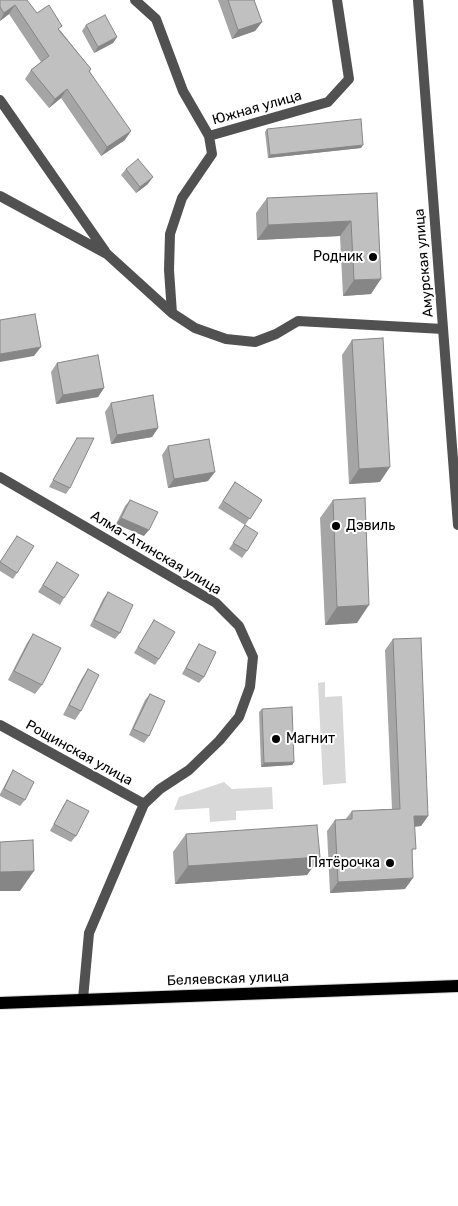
<!DOCTYPE html>
<meta charset="utf-8">
<style>
body{margin:0}
canvas{display:block;background:#fff}
</style>
<canvas width="458" height="1206"></canvas>
<script>
const g = document.querySelector('canvas').getContext('2d');
g.lineJoin = 'round';
function fillPath(path, color) { g.fillStyle = color; g.fill(path, 'evenodd'); }
const toPath = rows => new Path2D(rows.map(r => 'M' + r).join(''));
function trace(path, color, width, dash) { g.strokeStyle = color; g.lineWidth = width; g.lineCap = dash ? 'butt' : 'round'; g.setLineDash(dash || []); g.stroke(path); }
function label(font, color, halo, rows, align = 'center') {
  g.font = font + ' Rubik,sans-serif'; g.lineWidth = 4; g.setLineDash([]); g.textBaseline = 'middle'; g.strokeStyle = halo; g.fillStyle = color; for (const [text, x, y, turn = 0] of rows) {
    g.save(); g.translate(x, y); g.rotate((+turn || 0) * Math.PI / 180); g.textAlign = isNaN(turn) ? turn : align; if (halo) g.strokeText(text, 0, 0); g.fillText(text, 0, 0); g.restore();
  }
}
const green = toPath([
 [325,682,325,697,342,696,346,783,323,785,318,683],
 [224,782,232,789,272,787,273,809,236,811,236,820,210,822,209,808,174,810,179,797]
]);
const minor = toPath([
 [135,0,156,19,183,91,209,136,328,102,349,79,337,0],
 [0,100,105,251],
 [0,196,107,254,172,313,195,328,226,339,255,342,276,334,298,321,443,329],
 [172,313,169,270,170,234,182,198,212,154,209,136],
 [0,477,216,603,239,626,253,657,250,687,239,717,219,741,189,770,160,789,144,804,89,933,83,999],
 [0,725,144,804]
]);
const tertiary = toPath([
 [418,0,458,525]
]);
const primary = toPath([
 [0,1003,458,986]
]);
const wall = toPath([
 [0,0,37,13,60,30,91,69,90,72,125,140,101,156,61,98,49,108,25,79,31,70,41,62,9,14,0,21],
 [218,0,254,0,262,22,255,31,232,39],
 [86,25,117,37,113,43,94,53,82,31],
 [267,129,361,148,268,158,265,132],
 [126,169,148,184,136,193,121,175],
 [377,193,371,294,343,296,340,236,257,240,256,213,267,198],
 [352,340,380,482,349,484,342,355],
 [57,363,104,388,98,397,56,404,51,372],
 [111,403,158,428,152,437,111,444,105,412],
 [77,438,70,488,66,494,49,487],
 [168,446,208,481,168,488,162,455],
 [235,482,262,500,245,525,247,551,242,558,229,549,245,525,218,508],
 [130,500,144,536,116,524,125,506],
 [333,500,357,623,325,625,320,518],
 [17,536,17,573,13,579,0,571,0,562],
 [57,562,64,598,60,605,38,592],
 [108,592,120,633,115,639,90,626,103,599],
 [154,620,159,659,155,665,134,653],
 [33,634,42,685,35,694,8,680,27,643],
 [393,639,428,816,421,826,414,827,412,855,405,889,330,893,327,831,335,820,345,820,352,811,392,809,385,650],
 [199,644,204,677,199,683,182,674,195,650],
 [88,669,81,711,75,720,63,715,82,678],
 [150,694,149,736,144,743,129,735,145,700],
 [262,709,294,762,292,765,261,767,259,712],
 [13,770,25,800,20,806,0,796,0,794,9,777],
 [67,800,76,836,71,842,50,831,63,806],
 [186,834,320,857,307,875,175,884,173,852]
]);
const shadedWall = toPath([
 [15,5,9,14,0,21,4,13],
 [262,22,255,31,232,39,238,30],
 [117,37,113,43,94,53,98,47],
 [67,89,61,98,49,108,55,99],
 [131,131,125,140,101,156,107,147],
 [363,145,361,148,268,158,270,155],
 [153,177,148,184,136,193,140,187],
 [351,221,340,236,257,240,268,225],
 [381,279,371,294,343,296,354,280],
 [41,347,34,356,0,362,0,354],
 [104,388,98,397,56,404,63,395],
 [158,428,152,437,111,444,117,435],
 [390,467,380,482,349,484,359,469],
 [215,472,208,481,168,488,174,479],
 [121,518,149,530,144,536,116,524],
 [369,605,357,623,325,625,337,607],
 [294,762,292,765,261,767,264,763],
 [414,816,428,816,421,826,406,827],
 [320,857,307,875,175,884,188,866],
 [34,871,20,891,0,891,0,872],
 [413,878,405,889,330,893,338,882]
]);
const building = toPath([
 [0,0,27,0,37,13,49,5,62,26,58,29,91,69,89,71,131,131,107,147,67,89,55,99,31,70,49,56,15,5,4,13,0,7,0,0],
 [228,0,254,0,262,22,238,30,228,0],
 [105,15,117,37,98,47,86,25,105,15],
 [361,119,363,145,270,155,267,129,361,119],
 [138,159,153,177,140,187,126,169,138,159],
 [377,193,381,279,354,280,351,221,268,225,267,198,377,193],
 [35,314,41,347,0,354,0,320,35,314],
 [383,338,390,467,359,469,352,340,383,338],
 [98,355,104,388,63,395,57,363,98,355],
 [153,395,158,428,117,435,111,403,153,395],
 [77,438,94,438,70,488,53,480,77,438],
 [209,439,215,472,174,479,168,446,209,439],
 [235,482,262,500,250,519,223,501,235,482],
 [365,498,369,605,337,607,333,500,365,498],
 [130,500,158,512,149,530,121,518,130,500],
 [245,525,258,533,247,551,233,543,245,525],
 [17,536,34,546,17,573,0,562,17,536],
 [57,562,79,575,64,598,43,585,57,562],
 [108,592,133,605,120,633,94,620,108,592],
 [154,620,175,632,159,659,138,647,154,620],
 [33,634,61,648,42,685,14,671,33,634],
 [421,638,428,816,414,816,416,849,412,849,413,878,338,882,335,820,352,819,352,811,400,809,393,639,421,638],
 [199,644,216,652,204,677,186,668,199,644],
 [88,669,99,675,81,711,69,705,88,669],
 [150,694,165,701,149,736,133,729,150,694],
 [292,707,294,762,264,763,262,709,292,707],
 [13,770,34,782,25,800,4,789,13,770],
 [67,800,89,811,76,836,54,824,67,800],
 [317,825,320,857,188,866,186,834,317,825],
 [33,840,34,871,0,872,0,842,33,840]
]);
const markers = [
 [373,257,5,"#000"],
 [336,526,5,"#000"],
 [276,739,5,"#000"],
 [390,863,5,"#000"]
];
const streetNames = [
 ["Южная улица",257,108,-16],
 ["Амурская улица",424,263,-95],
 ["Алма-Атинская улица",156,553,31],
 ["Рощинская улица",79,753,29],
 ["Беляевская улица",228,979,-2]
];
const poiNames = [
 ["Родник",363,257],
 ["Дэвиль",346,526,"left"],
 ["Магнит",286,739,"left"],
 ["Пятёрочка",380,863]
];
fillPath(green, '#d8d8d8');
trace(primary, '#dbdbdb', 14);
trace(minor, '#515151', 10);
trace(tertiary, '#515151', 10);
trace(primary, '#000', 12);
fillPath(wall, '#a5a5a5');
fillPath(shadedWall, '#868686');
fillPath(building, '#c0c0c0');
trace(building, '#868686', 1);
for (const [x, y, r, color] of markers) { const dot = new Path2D(); dot.arc(x, y, r, 0, 2 * Math.PI); g.fillStyle = color; g.fill(dot); trace(dot, '#fff', 2); }
label('14px', '#000', '#fff', streetNames);
label('14px', '#000', '#fff', poiNames, 'right');
</script>
